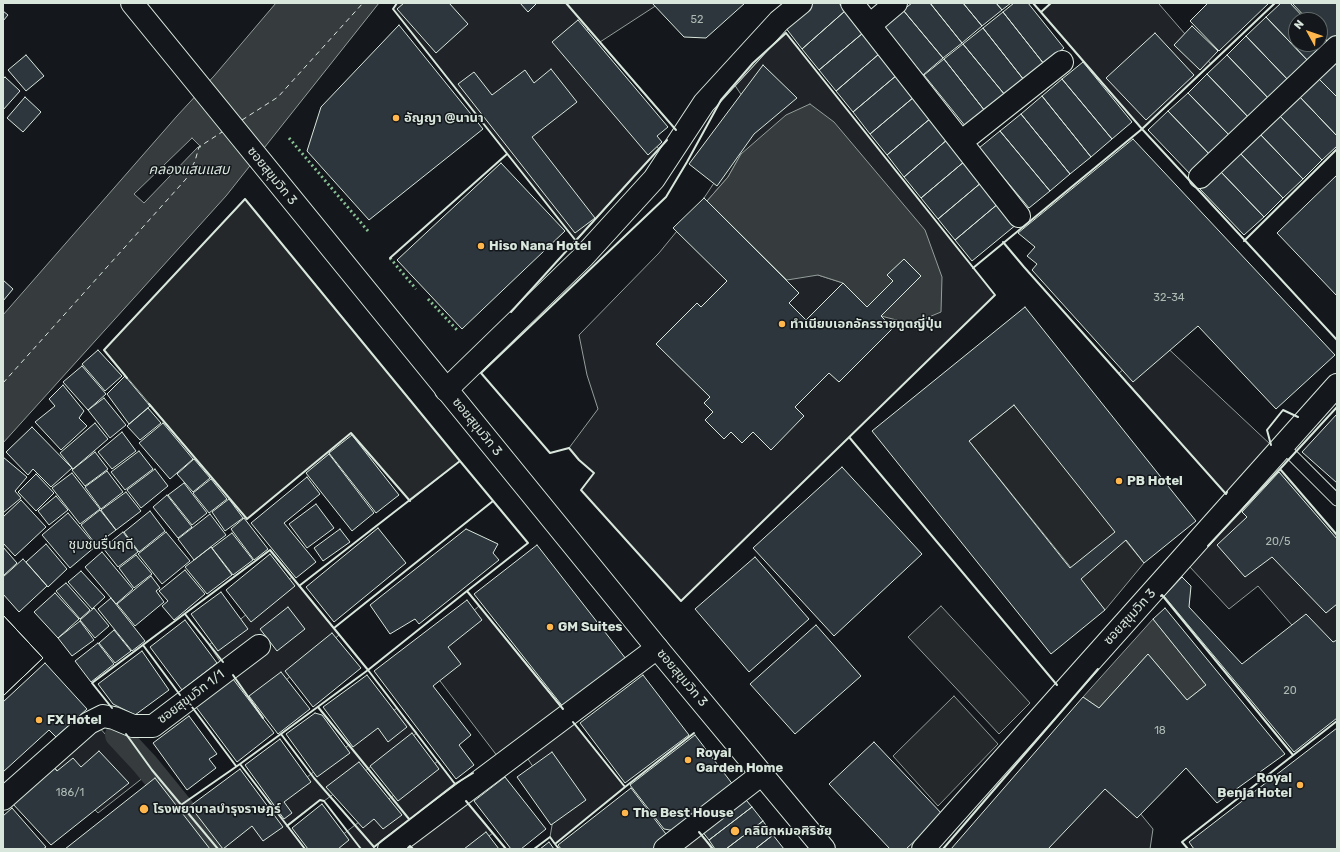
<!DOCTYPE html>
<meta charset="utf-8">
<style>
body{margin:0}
#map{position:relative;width:1340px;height:852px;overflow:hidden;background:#14181c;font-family:Rubik,sans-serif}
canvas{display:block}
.frame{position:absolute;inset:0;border:4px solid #d8e6dc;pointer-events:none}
.north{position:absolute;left:1288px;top:12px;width:40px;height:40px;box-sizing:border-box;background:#14181c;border:1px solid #626a69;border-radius:50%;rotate:310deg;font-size:11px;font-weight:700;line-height:16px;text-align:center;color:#d8e6dc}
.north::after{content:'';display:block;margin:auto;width:14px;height:18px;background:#ffb74d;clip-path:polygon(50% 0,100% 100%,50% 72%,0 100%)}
</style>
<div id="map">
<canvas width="1340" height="852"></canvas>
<div class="frame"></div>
<div class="north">N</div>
</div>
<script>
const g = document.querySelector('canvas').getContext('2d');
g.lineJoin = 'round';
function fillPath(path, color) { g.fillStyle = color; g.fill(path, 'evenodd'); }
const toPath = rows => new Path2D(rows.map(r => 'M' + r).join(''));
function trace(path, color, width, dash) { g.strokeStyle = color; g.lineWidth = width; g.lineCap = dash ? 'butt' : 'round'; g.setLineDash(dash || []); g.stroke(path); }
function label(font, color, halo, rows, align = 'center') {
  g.font = font + ' Rubik,"Noto Sans Thai",sans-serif'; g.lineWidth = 3; g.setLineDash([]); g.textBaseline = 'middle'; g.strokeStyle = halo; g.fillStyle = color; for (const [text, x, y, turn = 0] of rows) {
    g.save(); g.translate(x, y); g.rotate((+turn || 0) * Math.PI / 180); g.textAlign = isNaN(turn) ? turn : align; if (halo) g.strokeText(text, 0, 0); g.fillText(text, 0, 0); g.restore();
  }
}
const green = toPath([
 [397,3,660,3,600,42,588,29,571,47,659,149,576,241,393,9,397,3],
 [1051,3,1160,3,1159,4,1211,64,1142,129,1041,12,1051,3],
 [786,33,995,295,681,601,581,490,594,473,579,460,569,448,598,409,587,375,579,335,659,253,704,198,757,118,734,84,753,63,786,33],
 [741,154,867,307,843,283,818,275,707,201,728,177,741,154],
 [1159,340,1271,445,1226,494,1119,373,1159,340],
 [1280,469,1337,535,1337,677,1258,586,1229,609,1189,566,1280,469],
 [292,577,339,635,252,709,209,645,292,577],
 [479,606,563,710,498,757,421,656,479,606],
 [397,708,417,733,324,801,320,800,287,825,305,849,218,849,216,847,397,708],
 [573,721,625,787,555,844,550,837,556,802,526,756,573,721],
 [97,725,144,777,98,813,51,764,97,725],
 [1093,756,1153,829,1150,849,987,849,1093,756],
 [438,761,455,784,372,849,324,849,438,761],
 [466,801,493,833,472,849,413,849,411,846,466,801]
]);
const parking = toPath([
 [245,199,460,461,410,501,351,433,247,519,104,350,245,199],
 [1014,405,1144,563,1105,610,969,441,1014,405],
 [941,606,1030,703,999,734,908,637,941,606],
 [954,696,998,744,938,806,893,756,954,696],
 [698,830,712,849,674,849,698,830]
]);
const water = toPath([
 [276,3,379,3,226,196,3,443,3,315,177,116,214,76,276,3],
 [810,104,834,122,925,230,942,277,941,312,912,324,881,316,867,307,843,283,818,275,787,280,707,201,728,177,741,154,786,115,810,104],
 [1153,619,1206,685,1187,700,1148,654,1099,708,1083,697,1153,619]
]);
const pier = toPath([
 [192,138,201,147,198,147,144,203,134,194,192,138]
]);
const canal = toPath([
 [118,735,145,764,214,849]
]);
const ferry = toPath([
 [242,120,278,97,363,3],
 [3,383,186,179,195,161,199,147,222,132]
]);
const building = toPath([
 [404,3,449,3,468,24,436,53,397,9,404,3],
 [520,3,537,3,528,12,520,3],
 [652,3,745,3,706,38,684,37,652,3],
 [813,3,839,3,845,11,802,49,785,27,813,3],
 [912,3,930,3,962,43,943,58,903,10,912,3],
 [930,3,963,3,982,26,962,43,930,3],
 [963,3,996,3,1002,10,982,26,963,3],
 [996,3,1011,3,1002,10,996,3],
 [1014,3,1028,3,1064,48,1044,64,1003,12,1014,3],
 [1208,3,1269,3,1219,51,1190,21,1208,3],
 [1281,3,1290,3,1306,20,1296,20,1296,44,1320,44,1320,34,1330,44,1310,63,1266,17,1281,3],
 [1292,3,1337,3,1337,38,1330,44,1320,33,1320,20,1308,20,1292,3],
 [903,10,943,58,923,75,884,26,903,10],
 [3,11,8,15,3,21,3,11],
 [845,11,863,33,819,70,802,49,845,11],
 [1003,12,1044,64,1024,80,983,28,1003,12],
 [1266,17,1310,63,1290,82,1246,36,1266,17],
 [578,20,668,127,657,136,662,142,648,155,552,42,578,20],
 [399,25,483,129,369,220,307,151,321,107,399,25],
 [1192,26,1218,51,1200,70,1174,45,1192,26],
 [983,28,1024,80,1005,95,963,44,983,28],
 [863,33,879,54,836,91,819,70,863,33],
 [1155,33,1194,75,1146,120,1106,78,1155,33],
 [1246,36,1290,82,1271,101,1227,55,1246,36],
 [963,44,1005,95,985,111,944,59,963,44],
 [879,54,897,75,853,112,836,91,879,54],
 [26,55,44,76,26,91,8,70,26,55],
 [1227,55,1271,101,1251,120,1207,74,1227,55],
 [1337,58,1337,97,1317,77,1337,58],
 [944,59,985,111,966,127,924,75,944,59],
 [1083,62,1132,122,1112,139,1062,79,1083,62],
 [763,65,797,98,754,134,717,186,689,164,763,65],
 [551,69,577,102,532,137,595,218,575,233,458,84,474,72,492,95,525,70,534,83,551,69],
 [1207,74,1251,120,1232,138,1188,93,1207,74],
 [897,75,914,97,870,134,853,112,897,75],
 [5,77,20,91,3,110,3,79,5,77],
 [1317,77,1337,97,1337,136,1298,95,1317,77],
 [1062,79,1112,139,1091,157,1042,96,1062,79],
 [1188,93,1232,138,1212,157,1168,111,1188,93],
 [1298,95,1337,136,1337,146,1322,160,1278,114,1298,95],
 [1042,96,1091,157,1070,174,1021,114,1042,96],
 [25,97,41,112,23,132,7,118,25,97],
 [914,97,931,118,887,155,870,134,914,97],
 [1168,111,1212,157,1192,176,1148,130,1168,111],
 [1021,114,1070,174,1050,191,1000,131,1021,114],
 [1278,114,1322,160,1303,179,1259,133,1278,114],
 [931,118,948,139,904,177,887,155,931,118],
 [1000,131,1050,191,1029,208,979,148,1000,131],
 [1259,133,1303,179,1283,198,1239,152,1259,133],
 [948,139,965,161,921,198,904,177,948,139],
 [1133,139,1335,355,1276,409,1198,326,1133,382,1032,270,1037,264,1027,256,1035,247,1018,233,1133,139],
 [1239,152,1283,198,1264,217,1220,171,1239,152],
 [965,161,982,182,938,219,921,198,965,161],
 [501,163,565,231,462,329,397,260,501,163],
 [1220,171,1264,217,1244,235,1200,189,1220,171],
 [1337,175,1337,296,1277,233,1337,175],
 [982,182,999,203,955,240,938,219,982,182],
 [704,198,799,293,789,303,806,320,843,283,867,307,893,281,887,275,904,259,921,276,881,316,893,328,839,382,829,373,795,407,804,416,771,450,753,432,742,443,731,432,724,439,705,420,713,412,704,403,710,397,656,344,697,303,701,307,727,281,673,228,704,198],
 [999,203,1017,224,972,261,955,240,999,203],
 [3,280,13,289,3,301,3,280],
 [1025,307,1196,521,1144,563,1126,540,1081,579,1105,610,1051,654,872,431,1025,307],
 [1014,405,1115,532,1070,568,969,441,1014,405],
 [98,350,122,376,105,391,82,364,98,350],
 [82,366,106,394,88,410,63,382,82,366],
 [125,376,150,406,129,424,107,394,125,376],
 [63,385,84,411,79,418,87,426,61,450,35,422,55,406,49,399,63,385],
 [104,398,126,425,110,438,88,410,104,398],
 [148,408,161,423,140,440,127,426,148,408],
 [1337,414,1337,483,1302,452,1337,414],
 [95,423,108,439,73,469,60,453,95,423],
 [163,423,193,459,170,479,139,443,163,423],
 [32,427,72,468,51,487,33,469,28,475,6,452,32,427],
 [122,432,136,451,112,469,98,452,122,432],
 [352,435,399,495,376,513,329,453,352,435],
 [139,451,153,469,125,490,111,472,139,451],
 [95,452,108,469,85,486,72,470,95,452],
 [329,454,374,513,352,531,306,473,329,454],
 [3,457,27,477,15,491,21,498,3,513,3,457],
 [194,459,210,478,193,492,177,474,194,459],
 [842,467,922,554,834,636,753,548,842,467],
 [155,469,168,486,141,508,127,490,155,469],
 [107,471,123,492,101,509,85,487,107,471],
 [1279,472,1337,539,1337,604,1326,613,1272,557,1245,577,1217,545,1247,517,1242,512,1279,472],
 [72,473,100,509,80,524,52,488,72,473],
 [36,474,54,493,36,511,18,492,36,474],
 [307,477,320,494,284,523,316,562,296,578,251,523,307,477],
 [211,479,227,499,209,513,193,493,211,479],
 [184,483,207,513,192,525,168,495,184,483],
 [126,492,141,511,116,530,101,510,126,492],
 [167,495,192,527,178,538,153,507,167,495],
 [56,496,68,510,49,525,38,511,56,496],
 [229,499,243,518,225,531,212,512,229,499],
 [21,500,46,527,15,556,3,543,3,517,21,500],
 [316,504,334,528,307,548,289,524,316,504],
 [100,510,116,530,96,545,81,525,100,510],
 [150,511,165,531,139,552,124,532,150,511],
 [68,513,96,546,70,568,42,535,68,513],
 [210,514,226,535,194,560,178,539,210,514],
 [244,518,268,549,254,560,231,529,244,518],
 [378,528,406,563,334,622,306,587,378,528],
 [340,529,350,542,323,561,314,548,340,529],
 [466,529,498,544,493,553,499,560,419,624,415,619,390,634,370,605,466,529],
 [123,532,138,552,118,567,103,548,123,532],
 [166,532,190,561,162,584,138,554,166,532],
 [232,533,253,560,233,575,212,548,232,533],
 [46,544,67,569,48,587,26,562,46,544],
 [537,545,626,659,564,708,474,594,537,545],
 [3,547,17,563,3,576,3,547],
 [211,547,232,575,207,594,185,567,211,547],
 [102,552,133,589,116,604,85,567,102,552],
 [270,554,295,586,251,622,226,590,270,554],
 [136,555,152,574,134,588,119,568,136,555],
 [755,557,809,619,749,672,695,609,755,557],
 [23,559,47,586,19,612,3,594,3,577,23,559],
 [185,570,205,594,174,620,162,606,168,601,159,591,185,570],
 [81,571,105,597,92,609,68,582,81,571],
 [151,576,160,588,156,591,164,602,135,626,117,604,151,576],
 [1182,577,1191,586,1189,607,1242,664,1306,614,1333,642,1337,640,1337,718,1294,752,1164,596,1182,577],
 [66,583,90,610,80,619,56,591,66,583],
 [221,592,248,629,218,651,191,614,221,592],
 [55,593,79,619,58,638,34,612,55,593],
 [111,598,145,641,132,651,98,609,111,598],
 [467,600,482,620,448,647,461,664,433,686,471,735,459,745,474,765,456,779,374,671,467,600],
 [288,607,305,629,277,651,260,629,288,607],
 [94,608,109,626,95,638,80,620,94,608],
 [1165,608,1285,754,1217,803,1186,768,1137,818,1105,789,1048,849,951,849,1083,697,1099,708,1148,654,1187,700,1206,685,1153,619,1165,608],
 [3,615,43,658,3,696,3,615],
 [3,615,43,658,3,696,3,615],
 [185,620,217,663,182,690,150,647,185,620],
 [80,621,94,640,72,656,58,638,80,621],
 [816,625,861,676,795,734,750,684,816,625],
 [114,630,131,651,115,663,99,643,114,630],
 [332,633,361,668,313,707,285,671,332,633],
 [98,643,114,664,91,682,75,661,98,643],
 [142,651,169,690,135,715,113,704,98,684,142,651],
 [45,663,87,709,56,737,49,730,3,772,3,702,45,663],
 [281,672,310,709,278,734,249,696,281,672],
 [367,675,407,727,388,742,378,728,353,747,323,707,367,675],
 [643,675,689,735,625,783,580,723,643,675],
 [233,679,274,733,237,762,196,707,233,679],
 [315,713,322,715,350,753,317,777,286,734,315,713],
 [189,716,217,754,209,759,216,768,187,790,153,743,189,716],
 [1337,728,1337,849,1194,849,1189,842,1337,728],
 [412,733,439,769,398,801,370,766,412,733],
 [695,735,737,790,682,832,664,829,630,785,695,735],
 [280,739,311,782,284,802,292,813,284,819,245,765,280,739],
 [874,742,943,815,906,849,890,849,829,784,874,742],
 [99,751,129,783,51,845,12,803,51,764,57,771,73,758,81,767,99,751],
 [552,752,586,800,551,825,517,777,552,752],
 [359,762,402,815,383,829,374,819,363,828,326,787,359,762],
 [240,769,283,827,263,841,252,826,223,849,190,806,240,769],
 [505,777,546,829,521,849,511,849,474,801,505,777],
 [155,778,210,849,65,849,155,778],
 [631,788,669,838,655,849,561,849,558,845,631,788],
 [741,794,752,807,709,840,698,826,741,794],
 [322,804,349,840,338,849,308,849,292,828,322,804],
 [752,807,763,821,726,849,715,849,709,840,752,807],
 [12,808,46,847,43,849,3,849,3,816,12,808],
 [763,821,773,835,755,849,726,849,763,821],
 [486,832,499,849,464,849,486,832],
 [773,835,784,849,755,849,773,835],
 [549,842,554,849,540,849,549,842]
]);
const lane = toPath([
 [1283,446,1337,500]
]);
const street = toPath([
 [852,3,1019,216],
 [870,25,896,3],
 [961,142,1062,62],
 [1200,177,1337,47],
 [446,390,583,257,654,179,704,103,779,21,801,3],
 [3,799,89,723,103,716,114,718,133,726,153,726,259,646],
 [389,849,657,648],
 [665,849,762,774],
 [923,849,1337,385]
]);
const secondary = toPath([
 [132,3,662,654,824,849]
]);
const hedge = toPath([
 [289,138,368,231],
 [390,258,416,289],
 [428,299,458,331]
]);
const wall = toPath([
 [397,3,393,9,576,241],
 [566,3,676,130],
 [1275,3,1142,129,1337,340],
 [1041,12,1051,3],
 [786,33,995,295,681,601,581,490,594,473,579,460,569,448,550,453,481,373,666,197,687,162,721,100,753,63,786,33],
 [1244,241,1337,149],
 [1003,242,1024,267,1226,494,1227,492],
 [390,258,507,154],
 [973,268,1142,129,1033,3],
 [511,312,667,140],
 [127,378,104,350,245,199,460,461],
 [149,404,247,519,351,433,410,501],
 [849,437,1057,685],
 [1271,445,1267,430,1283,410,1298,417],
 [1280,469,1337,407],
 [1208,546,1280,469,1337,535],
 [299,586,460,461,528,543,467,591],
 [1161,596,1162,595,1293,755],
 [185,614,223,662],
 [334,628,493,501],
 [143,645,180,695],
 [233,675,263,718],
 [192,707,236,766],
 [318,707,409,819],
 [112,708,92,683,270,550,368,670,467,591,563,709],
 [126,734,152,770,218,849],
 [281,734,314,778,374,847,455,784,473,773],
 [240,764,368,670,455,784],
 [625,787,694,733],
 [466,801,506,849],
 [181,805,240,764,305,849],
 [287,826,320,800,324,801,361,849],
 [699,832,713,849],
 [408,848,410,846,413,849],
 [534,849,550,837,555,844],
 [559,849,555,844,625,787,573,722],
 [943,849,1098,669],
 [1188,849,1182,842,1337,721]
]);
const markers = [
 [396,118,4,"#ffb74d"],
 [481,246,4,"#ffb74d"],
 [782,324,4,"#ffb74d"],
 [1119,481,4,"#ffb74d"],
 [550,627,4,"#ffb74d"],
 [39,720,4,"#ffb74d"],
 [688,760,4,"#ffb74d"],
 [1300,785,4,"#ffb74d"],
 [144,809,5,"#ffb74d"],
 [625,813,4,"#ffb74d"],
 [735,831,5,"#ffb74d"]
];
const numberNames = [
 ["52",697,20],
 ["32-34",1169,298],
 ["20/5",1278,542],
 ["20",1290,691],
 ["18",1160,731],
 ["186/1",70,793]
];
const poiNames = [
 ["อัญญา @นานา",404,118],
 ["Hiso Nana Hotel",489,246],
 ["ทำเนียบเอกอัครราชทูตญี่ปุ่น",790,324],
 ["PB Hotel",1127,481],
 ["GM Suites",558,627],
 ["FX Hotel",47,720],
 ["Royal",696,753],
 ["Garden Home",696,768],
 ["Royal",1292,778,"right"],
 ["Benja Hotel",1292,793,"right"],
 ["โรงพยาบาลบำรุงราษฎร์",153,809],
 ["The Best House",633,813],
 ["คลินิกหมอศิริชัย",744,831]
];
const streetNames = [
 ["ซอยสุขุมวิท 3",272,176,51],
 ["ซอยสุขุมวิท 3",477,427,51],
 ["ซอยสุขุมวิท 3",1130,617,-48],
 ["ซอยสุขุมวิท 3",682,678,50],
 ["ซอยสุขุมวิท 1/1",191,697,-37]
];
const waterNames = [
 ["คลองแสนแสบ",189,170]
];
const neighbourhoodNames = [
 ["ชุมชนรื่นฤดี",101,545]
];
fillPath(green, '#202428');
trace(green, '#939e99', 1);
fillPath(parking, '#24282b');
trace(parking, '#939e99', 1);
fillPath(water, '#363b3e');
trace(water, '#939e99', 1);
fillPath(pier, '#14181c');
trace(pier, '#939e99', 1);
trace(canal, '#363b3e', 26);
trace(ferry, '#d8e6dc', 1, [5, 4]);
fillPath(building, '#2c363c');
trace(building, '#d8e6dc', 1);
trace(lane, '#d8e6dc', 13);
trace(street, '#d8e6dc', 24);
trace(secondary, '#d8e6dc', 24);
trace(lane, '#14181c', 11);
trace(street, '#14181c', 22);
trace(secondary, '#14181c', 22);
trace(hedge, '#8ac095', 3, [2, 3]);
trace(wall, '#d8e6dc', 2);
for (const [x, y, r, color] of markers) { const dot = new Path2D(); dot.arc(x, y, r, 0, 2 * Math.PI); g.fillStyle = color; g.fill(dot); trace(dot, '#14181c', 1.5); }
label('11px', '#adbab4', null, numberNames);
label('bold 13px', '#d8e6dc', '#14181c', poiNames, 'left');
label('13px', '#d8e6dc', '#14181c', streetNames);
label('italic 14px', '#d8e6dc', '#14181c', waterNames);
label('14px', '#d8e6dc', '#14181c', neighbourhoodNames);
</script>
